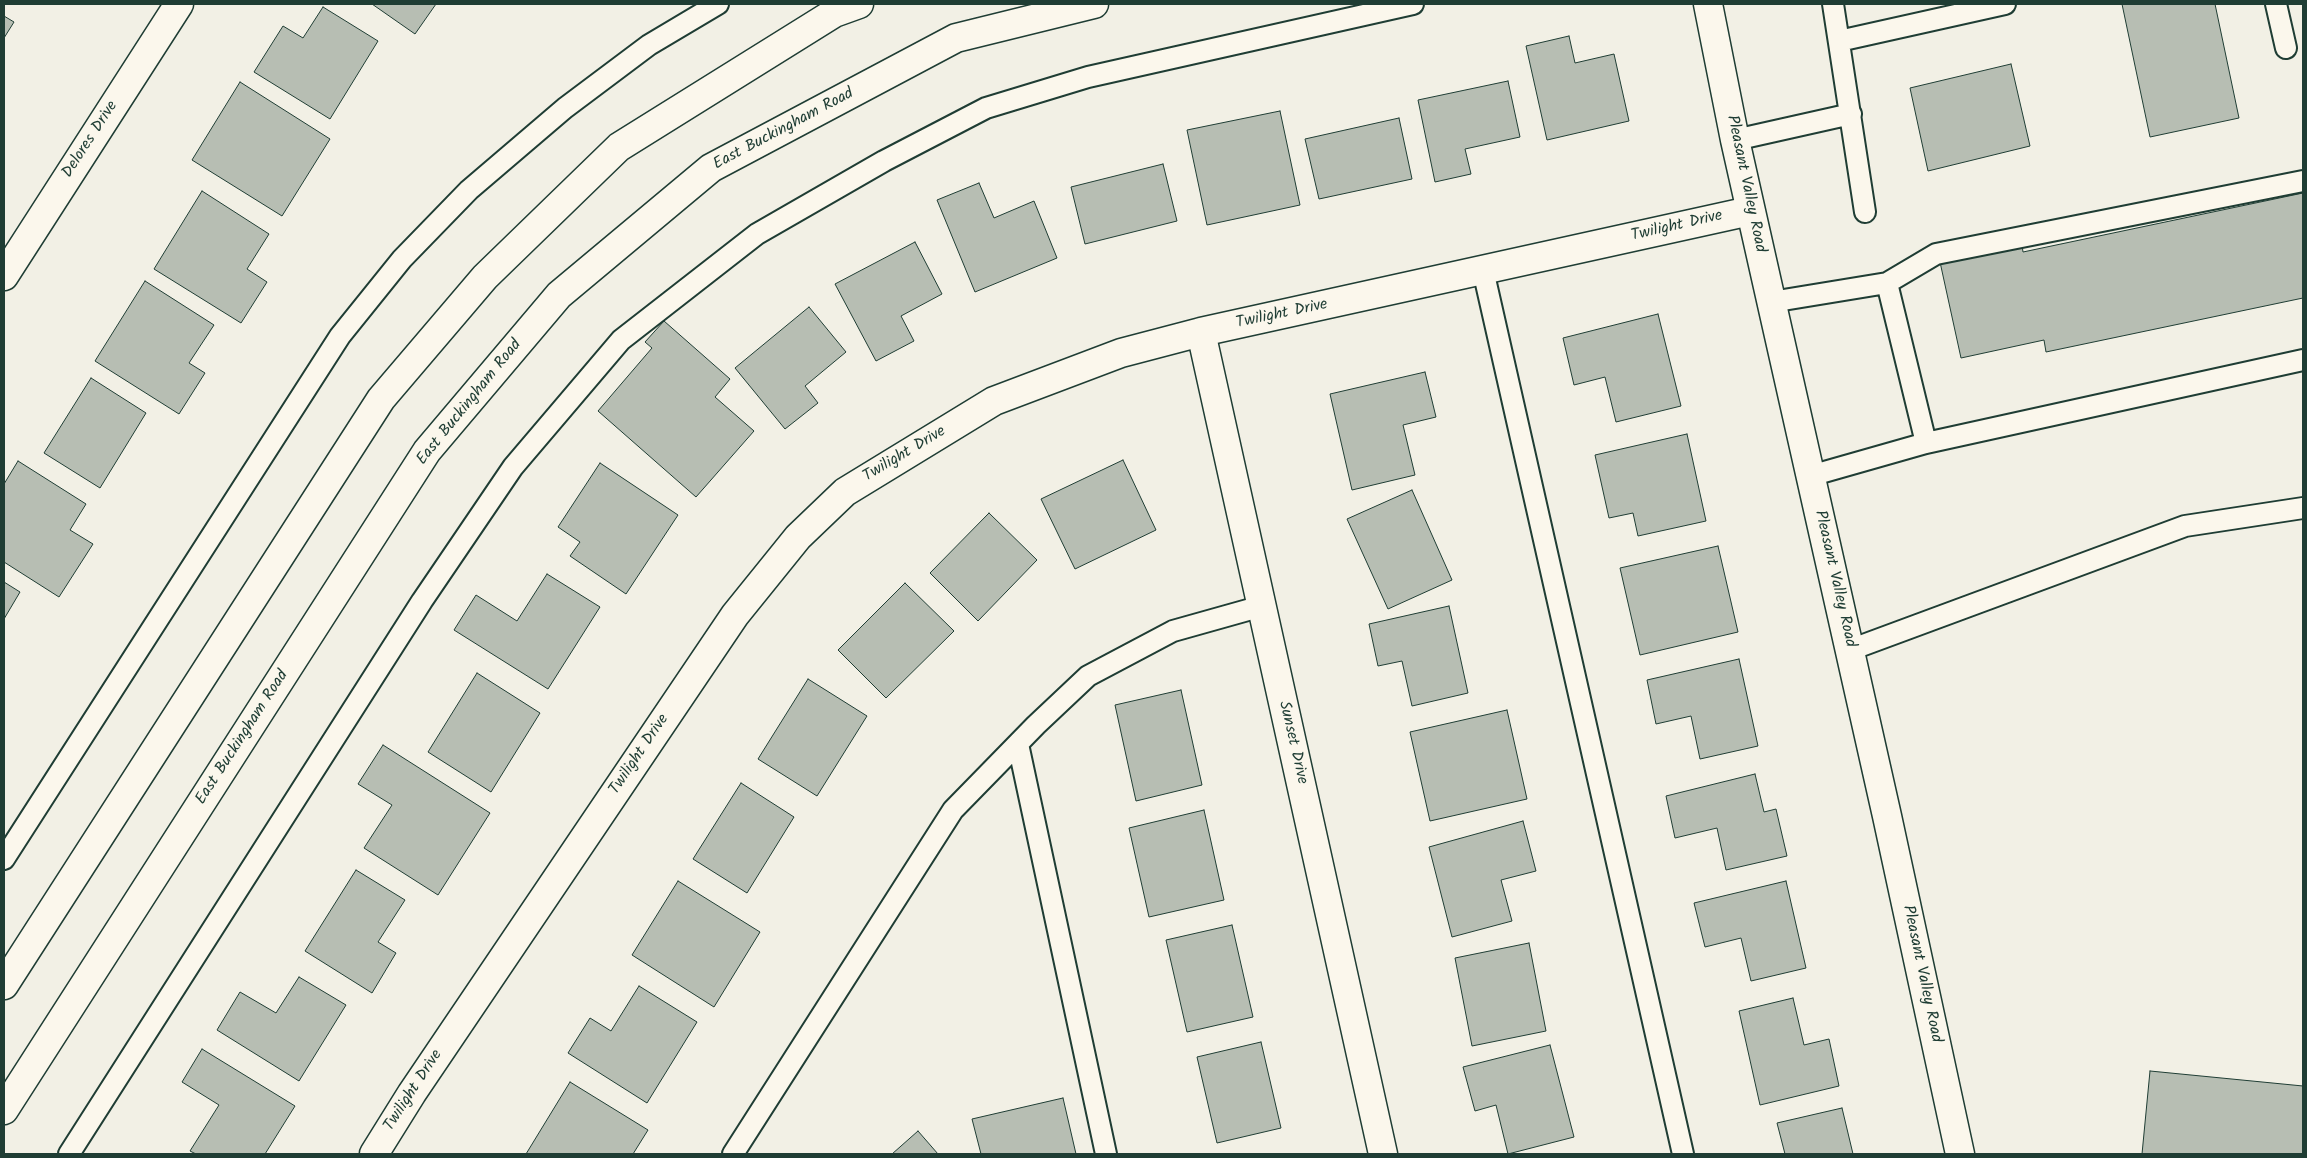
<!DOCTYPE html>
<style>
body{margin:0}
#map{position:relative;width:2307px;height:1158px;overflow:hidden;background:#f2f0e5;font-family:Kalam,sans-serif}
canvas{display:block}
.frame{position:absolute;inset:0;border:5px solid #1f3d34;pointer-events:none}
</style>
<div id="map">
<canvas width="2307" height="1158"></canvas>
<div class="frame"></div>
</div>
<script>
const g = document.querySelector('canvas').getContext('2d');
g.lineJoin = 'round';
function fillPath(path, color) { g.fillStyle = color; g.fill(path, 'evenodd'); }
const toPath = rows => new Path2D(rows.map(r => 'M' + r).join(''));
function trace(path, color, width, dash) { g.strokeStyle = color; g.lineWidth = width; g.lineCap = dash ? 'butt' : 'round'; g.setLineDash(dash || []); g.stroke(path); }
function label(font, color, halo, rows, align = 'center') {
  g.font = font + ' Kalam,sans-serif'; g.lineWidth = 4; g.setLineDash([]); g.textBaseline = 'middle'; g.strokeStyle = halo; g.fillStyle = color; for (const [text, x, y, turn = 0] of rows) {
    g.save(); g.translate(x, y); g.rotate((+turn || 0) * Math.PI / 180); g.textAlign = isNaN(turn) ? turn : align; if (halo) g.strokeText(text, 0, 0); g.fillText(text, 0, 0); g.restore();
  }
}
const building = toPath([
 [372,4,436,4,415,34,372,4],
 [2122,4,2215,4,2239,118,2150,137,2122,4],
 [323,7,378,41,330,119,254,72,283,26,303,38,323,7],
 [4,16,14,22,4,38,4,16],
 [1569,36,1575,63,1614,54,1629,121,1547,140,1526,46,1569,36],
 [2011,64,2030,146,1928,171,1910,88,2011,64],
 [1508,81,1520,137,1465,149,1471,174,1435,182,1418,100,1508,81],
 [240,82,330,139,282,216,192,160,240,82],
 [1280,111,1300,205,1207,225,1187,130,1280,111],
 [1399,118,1412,179,1319,199,1305,139,1399,118],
 [1163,164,1177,221,1085,244,1071,187,1163,164],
 [979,183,994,218,1034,201,1057,258,975,292,937,200,979,183],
 [202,191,269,234,247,269,267,282,241,323,154,269,202,191],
 [2303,193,2303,298,2046,352,2044,340,1961,358,1940,262,2022,245,2023,252,2303,193],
 [915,242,942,294,901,316,914,341,876,361,835,284,915,242],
 [145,281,214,325,189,363,205,373,179,414,95,361,145,281],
 [809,307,846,352,805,386,818,403,785,429,735,368,809,307],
 [1658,314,1681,406,1616,422,1605,377,1574,385,1563,338,1658,314],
 [664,321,730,379,715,397,754,431,696,497,598,411,652,348,645,342,664,321],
 [1425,372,1436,417,1403,425,1415,475,1352,490,1330,394,1425,372],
 [91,378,146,413,100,488,44,453,91,378],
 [1687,434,1706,521,1638,536,1633,513,1609,518,1595,455,1687,434],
 [1123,460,1156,530,1075,569,1041,499,1123,460],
 [18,461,86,504,70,530,93,544,59,597,4,562,4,484,18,461],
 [600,463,678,515,626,594,570,556,580,542,558,527,600,463],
 [1412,490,1452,580,1388,609,1347,519,1412,490],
 [989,513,1037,560,978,621,930,573,989,513],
 [1718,546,1738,632,1640,655,1620,568,1718,546],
 [547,574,600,607,548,689,454,630,476,595,517,621,547,574],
 [4,582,20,592,4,619,4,582],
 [905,583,954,631,886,698,838,650,905,583],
 [1449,606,1468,693,1412,706,1402,661,1378,666,1369,624,1449,606],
 [1739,659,1758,746,1700,759,1691,716,1656,724,1647,680,1739,659],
 [477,673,540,713,491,792,428,752,477,673],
 [808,679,867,716,817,796,758,759,808,679],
 [1181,690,1202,785,1136,801,1115,705,1181,690],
 [1507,710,1527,799,1430,821,1410,732,1507,710],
 [383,745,490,813,438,895,364,848,392,805,358,784,383,745],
 [1755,774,1764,812,1776,809,1787,856,1726,870,1717,828,1675,838,1666,796,1755,774],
 [741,783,794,817,747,893,693,859,741,783],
 [1204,810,1224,900,1149,917,1129,828,1204,810],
 [1523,821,1536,871,1501,880,1512,921,1452,937,1429,847,1523,821],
 [356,870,405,900,378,942,396,953,372,993,305,951,356,870],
 [678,881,760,932,714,1007,632,955,678,881],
 [1786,881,1806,968,1751,981,1741,938,1705,947,1694,903,1786,881],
 [1232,925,1253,1017,1187,1032,1166,940,1232,925],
 [1529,943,1546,1031,1472,1046,1455,958,1529,943],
 [299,977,346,1005,299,1081,217,1030,240,992,276,1013,299,977],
 [639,986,697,1022,647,1103,568,1053,590,1018,611,1031,639,986],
 [1793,998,1804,1045,1829,1039,1839,1086,1760,1105,1739,1011,1793,998],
 [1261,1042,1281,1128,1217,1143,1197,1057,1261,1042],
 [1550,1045,1574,1137,1508,1154,1496,1105,1475,1111,1463,1067,1550,1045],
 [202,1049,295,1106,265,1154,196,1154,190,1151,219,1105,182,1082,202,1049],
 [2150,1071,2303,1086,2303,1154,2142,1154,2150,1071],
 [570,1082,648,1130,633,1154,526,1154,570,1082],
 [1063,1098,1076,1154,981,1154,972,1119,1063,1098],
 [1842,1108,1853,1154,1785,1154,1777,1123,1842,1108],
 [918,1131,938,1154,892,1154,918,1131]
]);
const service = toPath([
 [1833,4,1865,212],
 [2276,4,2286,48],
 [1839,41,2005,4],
 [1735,140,1851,114],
 [1483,270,1683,1154],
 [1887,283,1936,254,2303,181],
 [1771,302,1887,283,1926,443],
 [1810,476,1926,443,2303,360],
 [1850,650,2185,526,2303,508],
 [1018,744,1106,1154],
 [4,859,340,336,402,259,469,190,565,108,649,45,718,4],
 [69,1154,422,601,513,467,621,340,757,234,884,161,986,108,1088,77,1413,4],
 [733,1154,953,810,1036,725,1088,676,1173,631,1262,606]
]);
const minor = toPath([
 [4,276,179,4],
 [1201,332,1383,1154],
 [374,1154,412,1093,735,615,798,537,845,492,994,401,1121,353,1201,332,1750,211]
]);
const tertiary = toPath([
 [1708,4,1735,140,1887,816,1960,1154]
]);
const secondary = toPath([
 [4,985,381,399,485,277,619,147,834,13,859,4],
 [4,1110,427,451,559,295,711,168,956,38,1094,4]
]);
const streetNames = [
 ["East Buckingham Road",784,130,-28],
 ["Delores Drive",91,140,-57],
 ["Pleasant Valley Road",1745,184,78],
 ["Twilight Drive",1677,227,-13],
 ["Twilight Drive",1282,315,-12],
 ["East Buckingham Road",470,403,-51],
 ["Twilight Drive",905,455,-31],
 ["Pleasant Valley Road",1834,579,77],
 ["East Buckingham Road",243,738,-57],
 ["Sunset Drive",1292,743,77],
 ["Twilight Drive",640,755,-56],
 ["Pleasant Valley Road",1921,974,78],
 ["Twilight Drive",414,1091,-57]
];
fillPath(building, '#b7beb3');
trace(building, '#1f3d34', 1);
trace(service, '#1f3d34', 24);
trace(minor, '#1f3d34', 31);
trace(tertiary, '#1f3d34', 31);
trace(secondary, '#1f3d34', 31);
trace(service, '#fbf7ec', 20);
trace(minor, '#fbf7ec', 28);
trace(tertiary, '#fbf7ec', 28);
trace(secondary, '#fbf7ec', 28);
label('16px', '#1f3d34', '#fbf7ec', streetNames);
</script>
